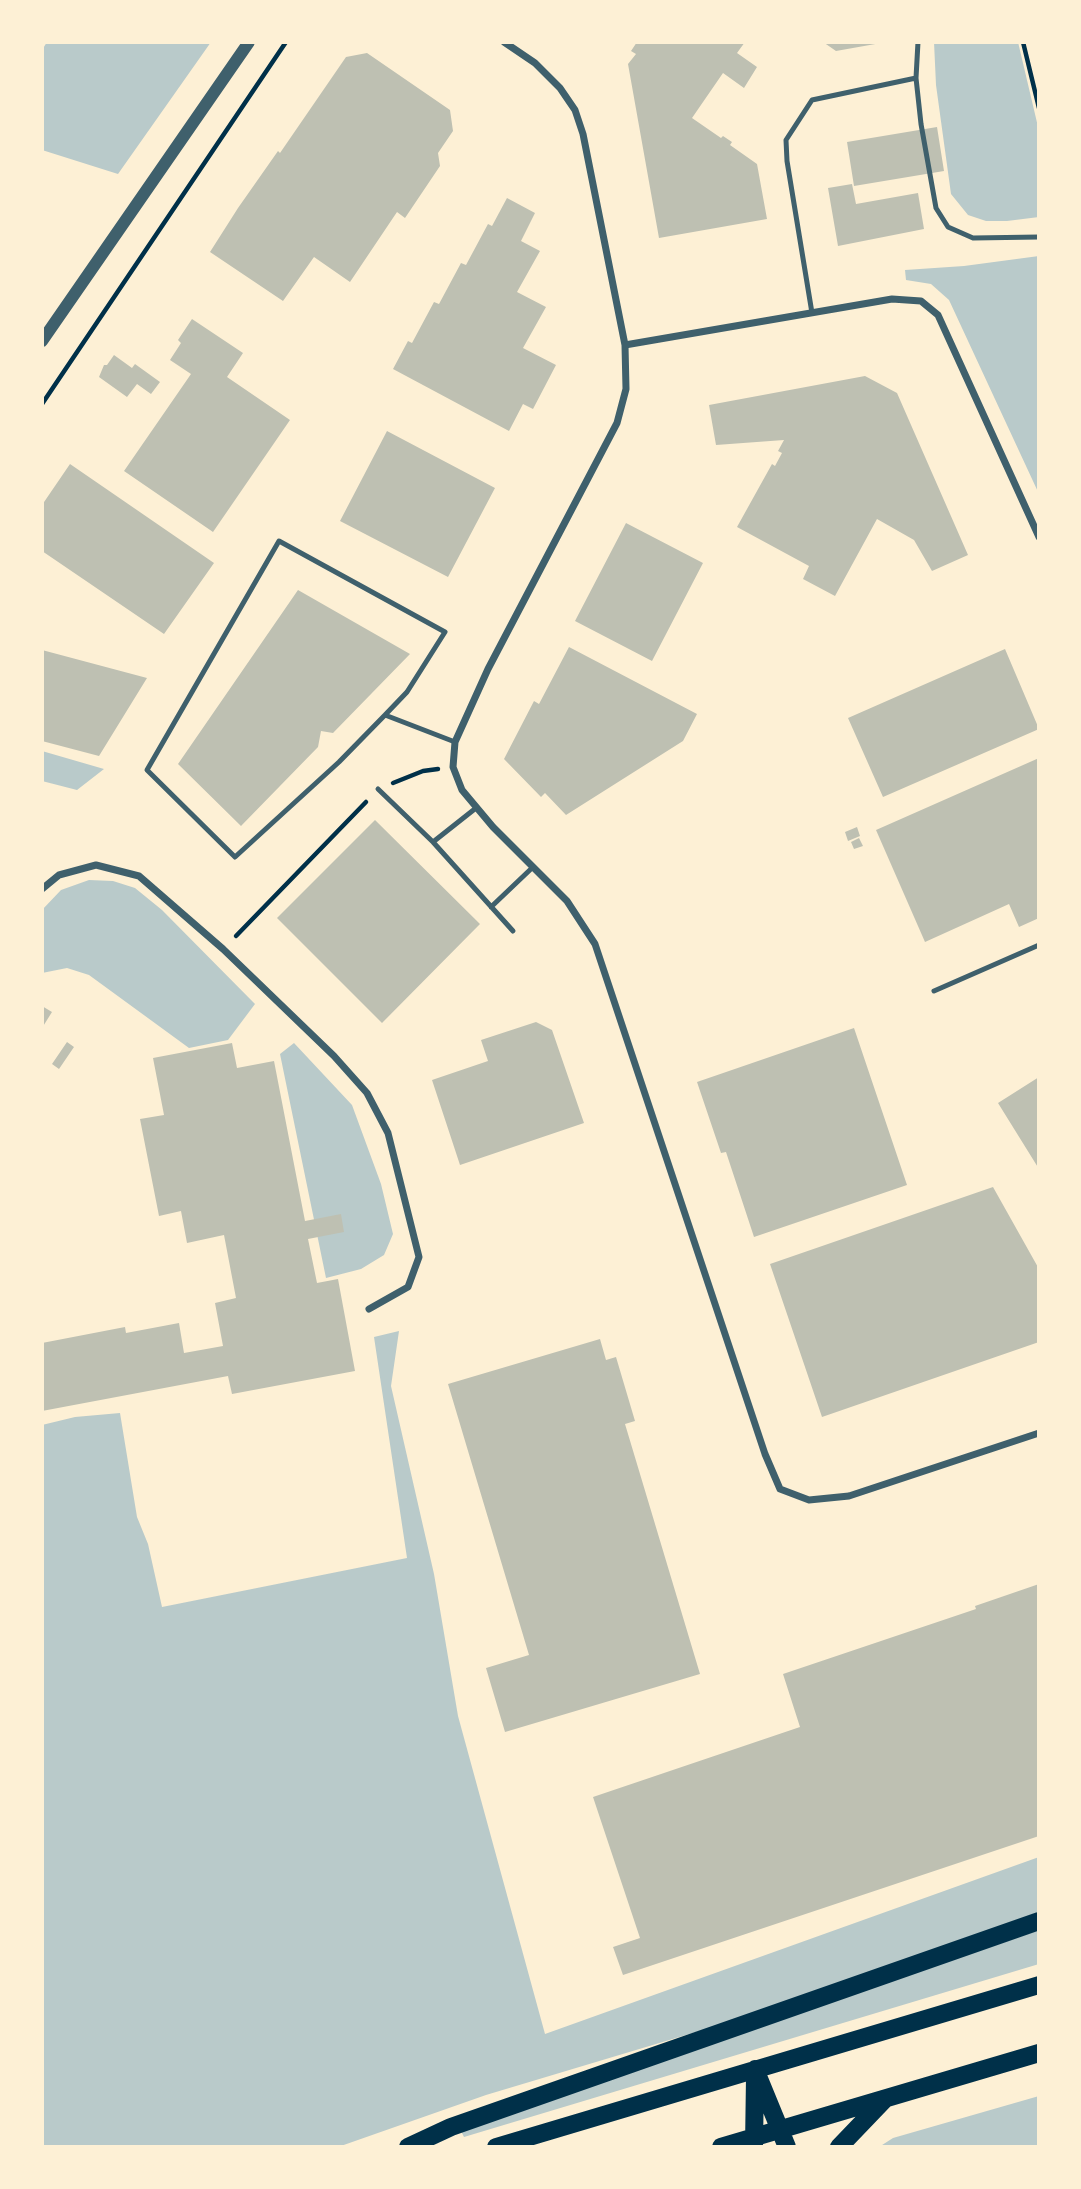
<!DOCTYPE html>
<style>
body{margin:0}
#map{position:relative;width:1081px;height:2189px;overflow:hidden;background:#fdf0d5;font-family:Raleway,sans-serif}
canvas{display:block}
.frame{position:absolute;inset:0;border:44px solid #fdf0d5;pointer-events:none}
</style>
<div id="map">
<canvas width="1081" height="2189"></canvas>
<div class="frame"></div>
</div>
<script>
const g = document.querySelector('canvas').getContext('2d');
g.lineJoin = 'round';
function fillPath(path, color) { g.fillStyle = color; g.fill(path, 'evenodd'); }
const toPath = rows => new Path2D(rows.map(r => 'M' + r).join(''));
function trace(path, color, width, dash) { g.strokeStyle = color; g.lineWidth = width; g.lineCap = dash ? 'butt' : 'round'; g.setLineDash(dash || []); g.stroke(path); }
const green = toPath([
 [47,42,211,42,118,174,42,150,42,50],
 [934,42,1018,42,1039,131,1039,217,1007,221,986,221,968,215,951,194,936,85],
 [1039,256,1039,494,949,300,931,284,906,280,905,270,964,266],
 [42,751,104,769,77,790,42,781],
 [89,880,113,881,135,888,162,910,255,1004,228,1040,189,1048,89,975,67,968,42,973,42,910,61,890],
 [294,1043,352,1105,381,1184,393,1234,384,1255,361,1269,326,1278,280,1054],
 [399,1331,391,1386,434,1574,458,1716,545,2034,1039,1857,1039,1912,716,2026,486,2095,338,2147,42,2147,42,1425,75,1417,120,1413,137,1517,148,1544,162,1607,407,1558,374,1337],
 [1039,1930,1039,1964,464,2137,461,2131],
 [1039,2096,1039,2147,879,2147,893,2138]
]);
const building = toPath([
 [637,42,745,42,737,53,757,67,744,88,723,73,692,118,721,138,723,136,732,142,730,145,757,164,767,219,659,238,628,64,636,54,631,51],
 [823,42,881,42,881,43,836,51],
 [367,53,450,110,453,131,438,153,440,166,405,218,397,212,350,282,314,257,283,301,210,252,238,208,278,151,280,153,346,57],
 [937,127,944,171,854,186,847,142],
 [852,184,856,204,918,193,924,229,838,246,828,188],
 [507,198,535,213,521,241,540,251,517,292,546,307,523,348,556,365,533,409,523,404,509,431,393,369,408,341,412,343,434,302,439,304,461,263,466,265,488,224,492,226],
 [192,319,243,353,227,377,290,420,213,532,124,471,191,374,170,360,181,343,178,340],
 [114,355,132,368,135,364,160,382,151,394,137,384,127,397,99,377,104,365,107,365],
 [865,376,897,393,968,555,932,571,914,540,877,519,835,596,803,579,809,566,737,527,772,464,775,466,782,453,778,451,784,440,716,445,709,405],
 [387,431,495,488,448,577,340,521],
 [70,464,214,563,164,634,42,551,42,505],
 [626,523,703,563,652,661,575,621],
 [298,590,410,654,333,733,321,731,318,747,241,826,178,764],
 [569,647,697,714,683,741,566,815,545,793,541,797,504,759,534,701,539,704],
 [1005,649,1039,729,883,797,848,718],
 [42,650,147,678,99,756,42,741],
 [1039,758,1039,918,1019,927,1009,904,925,942,876,830],
 [375,820,480,924,382,1023,277,918],
 [857,827,860,836,848,841,845,832],
 [859,838,863,846,854,849,851,842],
 [42,1006,52,1012,42,1028],
 [536,1022,552,1030,584,1123,460,1165,432,1080,488,1061,481,1040],
 [854,1028,907,1185,754,1237,726,1152,721,1153,697,1082],
 [67,1042,74,1047,59,1069,52,1064],
 [232,1043,237,1068,274,1061,305,1221,341,1214,344,1232,308,1239,317,1283,338,1279,355,1371,232,1394,228,1376,42,1411,42,1343,125,1327,126,1333,179,1323,184,1353,223,1346,215,1303,236,1298,224,1235,187,1243,181,1211,159,1216,140,1119,164,1115,153,1058],
 [1039,1077,1039,1169,998,1103],
 [993,1187,1039,1269,1039,1342,822,1417,770,1264],
 [600,1339,606,1360,616,1357,635,1421,625,1424,700,1674,505,1732,486,1668,529,1655,448,1384],
 [1039,1584,1039,1836,623,1975,613,1947,640,1938,593,1797,800,1727,783,1674,976,1609,975,1606]
]);
const path = toPath([
 [1023,42,1039,108],
 [42,404,286,42],
 [393,783,423,771,438,769],
 [236,936,366,802]
]);
const service = toPath([
 [918,42,916,78,921,124,936,208,948,227,973,238,1039,237],
 [812,313,787,161,786,140,812,100,916,78],
 [385,715,339,762,235,857,147,770,279,541,445,632,407,692,385,715,455,742],
 [378,789,433,842,513,931],
 [433,842,476,808],
 [491,907,533,867],
 [934,991,1039,945]
]);
const minor = toPath([
 [504,42,535,63,560,88,575,110,583,134,625,345,626,389,617,423,488,669,455,742,453,767,462,790,493,827,567,901,595,944,765,1454,780,1489,809,1500,849,1496,1039,1433],
 [625,345,892,299,921,301,938,315,1039,537],
 [42,889,59,875,96,865,139,876,223,949,334,1056,367,1093,388,1133,419,1257,408,1287,369,1309]
]);
const tertiary = toPath([
 [42,341,249,42]
]);
const primary = toPath([
 [755,2069,787,2147],
 [408,2147,451,2127,1039,1921],
 [496,2147,1039,1985],
 [721,2147,1039,2053],
 [754,2147,755,2077],
 [839,2147,885,2099]
]);
fillPath(green, '#b9caca');
fillPath(building, '#bec0b2');
trace(path, '#003049', 4.5);
trace(service, '#3f606c', 5);
trace(minor, '#3f606c', 7);
trace(tertiary, '#3f606c', 12);
trace(primary, '#003049', 18);
</script>
